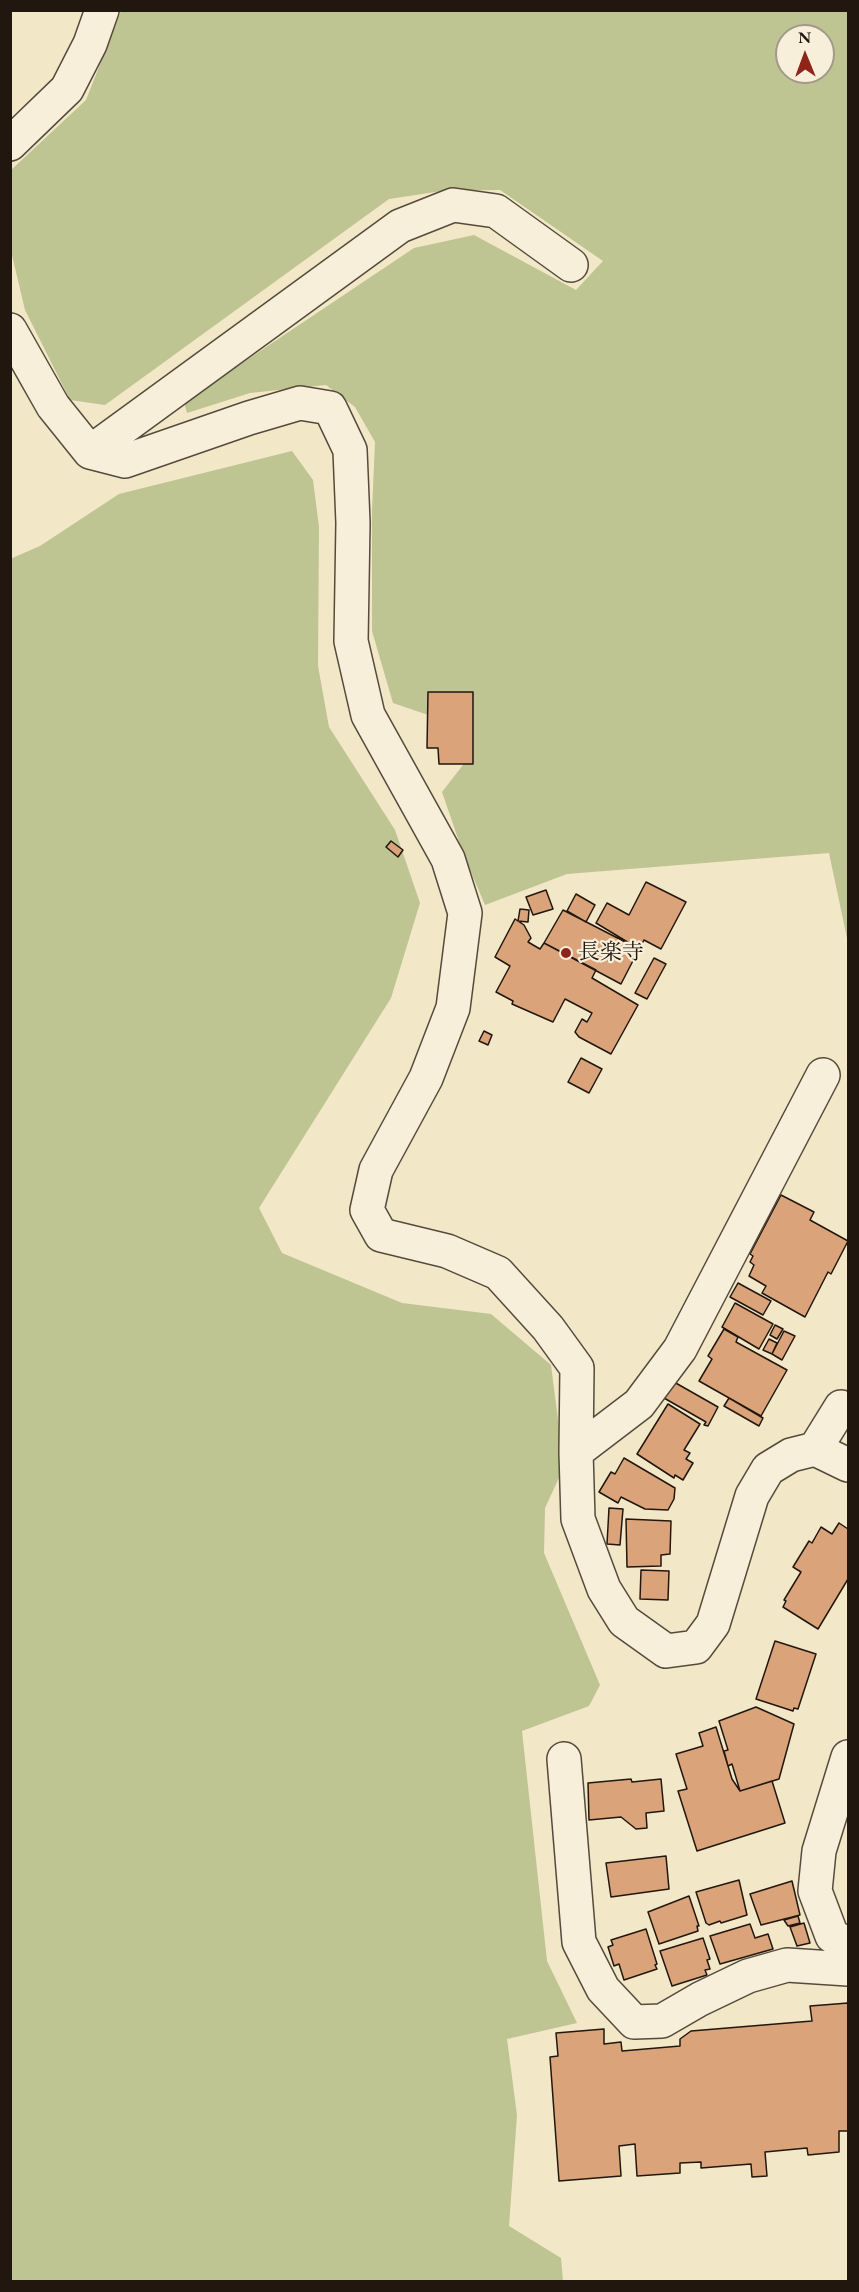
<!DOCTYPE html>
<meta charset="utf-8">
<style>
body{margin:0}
#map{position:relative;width:859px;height:2292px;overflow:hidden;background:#f2e7c6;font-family:"EB Garamond",serif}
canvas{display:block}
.frame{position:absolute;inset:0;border:12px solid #21170f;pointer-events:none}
.north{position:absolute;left:775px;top:24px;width:60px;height:60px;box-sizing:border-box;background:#f7efda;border:2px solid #a19989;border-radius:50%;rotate:359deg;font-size:16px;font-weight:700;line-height:24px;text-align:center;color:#21170f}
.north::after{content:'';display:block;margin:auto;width:21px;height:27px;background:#8f2418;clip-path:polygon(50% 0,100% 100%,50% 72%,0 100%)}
</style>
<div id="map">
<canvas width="859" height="2292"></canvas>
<div class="frame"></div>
<div class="north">N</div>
</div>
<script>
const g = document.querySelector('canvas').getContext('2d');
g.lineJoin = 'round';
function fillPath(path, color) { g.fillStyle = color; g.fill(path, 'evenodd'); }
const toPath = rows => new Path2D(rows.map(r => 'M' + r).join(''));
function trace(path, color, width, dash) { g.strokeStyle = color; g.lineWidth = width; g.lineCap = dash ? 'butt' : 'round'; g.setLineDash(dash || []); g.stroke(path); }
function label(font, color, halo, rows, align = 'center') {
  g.font = font + ' "EB Garamond","Noto Serif JP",serif'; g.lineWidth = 4.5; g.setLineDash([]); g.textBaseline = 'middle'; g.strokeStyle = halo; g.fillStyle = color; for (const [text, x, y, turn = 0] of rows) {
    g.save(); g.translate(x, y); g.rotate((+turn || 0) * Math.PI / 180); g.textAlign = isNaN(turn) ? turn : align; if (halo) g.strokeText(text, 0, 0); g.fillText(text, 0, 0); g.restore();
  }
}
const green = toPath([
 [121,11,848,11,848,943,829,853,567,874,485,905,463,853,442,792,466,761,440,719,393,703,372,631,372,511,375,442,355,407,326,385,250,393,187,413,184,402,414,248,474,235,576,290,603,261,500,190,442,191,389,199,105,405,70,400,25,310,11,251,10,171,86,100],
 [787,36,823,36,823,72,787,72],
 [292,451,313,480,319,527,318,666,329,727,395,830,420,903,391,998,259,1208,282,1253,402,1303,491,1314,551,1365,564,1467,545,1508,544,1553,600,1685,589,1706,522,1731,547,1961,577,2023,507,2039,517,2115,509,2226,561,2258,563,2281,11,2281,10,559,40,546,119,494]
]);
const building = toPath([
 [428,692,473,692,473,764,439,764,438,748,427,748,428,692],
 [391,841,403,850,398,857,386,847,391,841],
 [646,882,686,902,661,949,644,940,639,949,596,923,607,903,629,915,646,882],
 [546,890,553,909,533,915,526,897,546,890],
 [576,894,595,905,586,922,567,911,576,894],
 [520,909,529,910,528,922,518,921,520,909],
 [563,910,639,949,621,984,544,943,563,910],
 [515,919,524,925,531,938,528,942,540,949,544,943,596,970,592,978,638,1005,611,1054,579,1037,575,1032,582,1019,587,1022,592,1013,565,999,553,1022,512,1004,513,1001,496,992,510,966,495,957,515,919],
 [654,958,666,964,647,999,635,993,654,958],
 [484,1031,492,1035,488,1045,479,1041,484,1031],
 [581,1058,602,1069,589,1093,568,1082,581,1058],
 [781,1195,814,1212,810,1220,848,1241,831,1274,828,1272,805,1317,762,1293,766,1286,749,1276,754,1265,750,1262,753,1256,750,1254,781,1195],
 [738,1283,771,1301,763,1315,730,1297,738,1283],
 [735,1303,773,1324,759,1349,722,1327,735,1303],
 [775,1325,783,1329,777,1339,770,1335,775,1325],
 [724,1329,738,1337,736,1342,787,1370,761,1416,699,1381,712,1359,708,1356,724,1329],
 [784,1331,795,1336,782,1360,772,1354,784,1331],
 [769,1339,777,1343,772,1354,763,1350,769,1339],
 [674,1382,718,1407,708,1426,704,1425,706,1422,664,1398,674,1382],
 [729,1398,763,1418,759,1426,724,1406,729,1398],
 [668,1404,700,1424,684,1450,690,1453,686,1459,693,1463,683,1480,675,1475,674,1478,637,1454,668,1404],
 [624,1458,675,1488,674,1499,668,1510,645,1509,621,1497,618,1503,599,1492,611,1472,615,1474,624,1458],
 [609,1508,623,1509,620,1545,607,1544,609,1508],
 [626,1519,671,1521,670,1554,661,1555,661,1566,627,1567,626,1519],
 [839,1523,848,1529,848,1579,818,1629,783,1607,786,1601,784,1600,801,1572,793,1567,809,1541,812,1543,821,1527,832,1534,839,1523],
 [641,1570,669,1571,668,1600,640,1599,641,1570],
 [775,1641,816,1654,798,1709,794,1708,793,1711,756,1699,775,1641],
 [756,1707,794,1724,779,1779,740,1791,732,1764,728,1766,724,1751,728,1750,719,1721,756,1707],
 [716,1727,732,1779,740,1791,772,1781,785,1823,697,1851,678,1791,687,1789,676,1754,703,1746,699,1733,716,1727],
 [631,1779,632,1782,661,1779,664,1811,646,1813,647,1828,636,1829,621,1817,589,1820,588,1783,631,1779],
 [666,1856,669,1889,611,1897,606,1863,666,1856],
 [739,1880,747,1915,721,1923,720,1921,709,1925,706,1923,696,1892,739,1880],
 [792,1881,800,1915,761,1925,750,1894,792,1881],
 [689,1896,699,1926,697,1926,698,1931,659,1944,648,1912,689,1896],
 [798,1916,800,1923,788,1926,784,1920,798,1916],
 [804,1923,810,1943,797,1946,790,1927,804,1923],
 [750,1924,755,1938,768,1934,773,1949,720,1964,710,1936,750,1924],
 [646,1929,657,1964,655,1965,657,1969,624,1980,619,1964,614,1966,608,1947,613,1945,611,1940,646,1929],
 [703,1938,710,1959,707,1960,710,1969,705,1970,707,1975,672,1986,660,1951,703,1938],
 [848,2003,848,2131,839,2131,839,2152,808,2155,807,2148,765,2152,767,2176,752,2177,751,2164,701,2168,701,2162,680,2163,680,2173,637,2176,635,2144,619,2146,621,2176,559,2181,550,2057,558,2056,556,2033,604,2029,604,2044,621,2042,622,2051,680,2046,680,2039,691,2031,812,2021,810,2006,848,2003]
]);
const street = toPath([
 [10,144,67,89,90,44,102,10],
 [10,330,53,406,90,452,125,461,249,418,300,403,330,408,350,450,353,523,351,641,368,715,448,859,465,913,453,1008,426,1078,376,1170,367,1210,381,1235,447,1251,498,1273,548,1328,577,1368,576,1452,578,1519,604,1589,624,1621,666,1651,696,1647,713,1624,752,1496,768,1469,791,1455,815,1449,848,1465],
 [90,452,400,226,453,205,496,211,571,265],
 [815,1449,841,1407,848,1411],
 [576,1452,639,1404,680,1349,823,1075],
 [848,1757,819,1851,815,1891,832,1936,848,1944],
 [564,1759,579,1942,603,1989,634,2022,662,2021,700,1999,748,1976,787,1965,848,1969]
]);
const markers = [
 [566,953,6,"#8f2418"]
];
const poiNames = [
 ["長楽寺",578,953]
];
fillPath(green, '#bec492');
fillPath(building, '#daa379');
trace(building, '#21170f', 1.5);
trace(street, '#554b3d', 36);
trace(street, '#f7efda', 33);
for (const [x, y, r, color] of markers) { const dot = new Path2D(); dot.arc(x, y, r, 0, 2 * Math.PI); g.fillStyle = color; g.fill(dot); trace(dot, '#f7efda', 2); }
label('22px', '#21170f', '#f7efda', poiNames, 'left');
</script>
